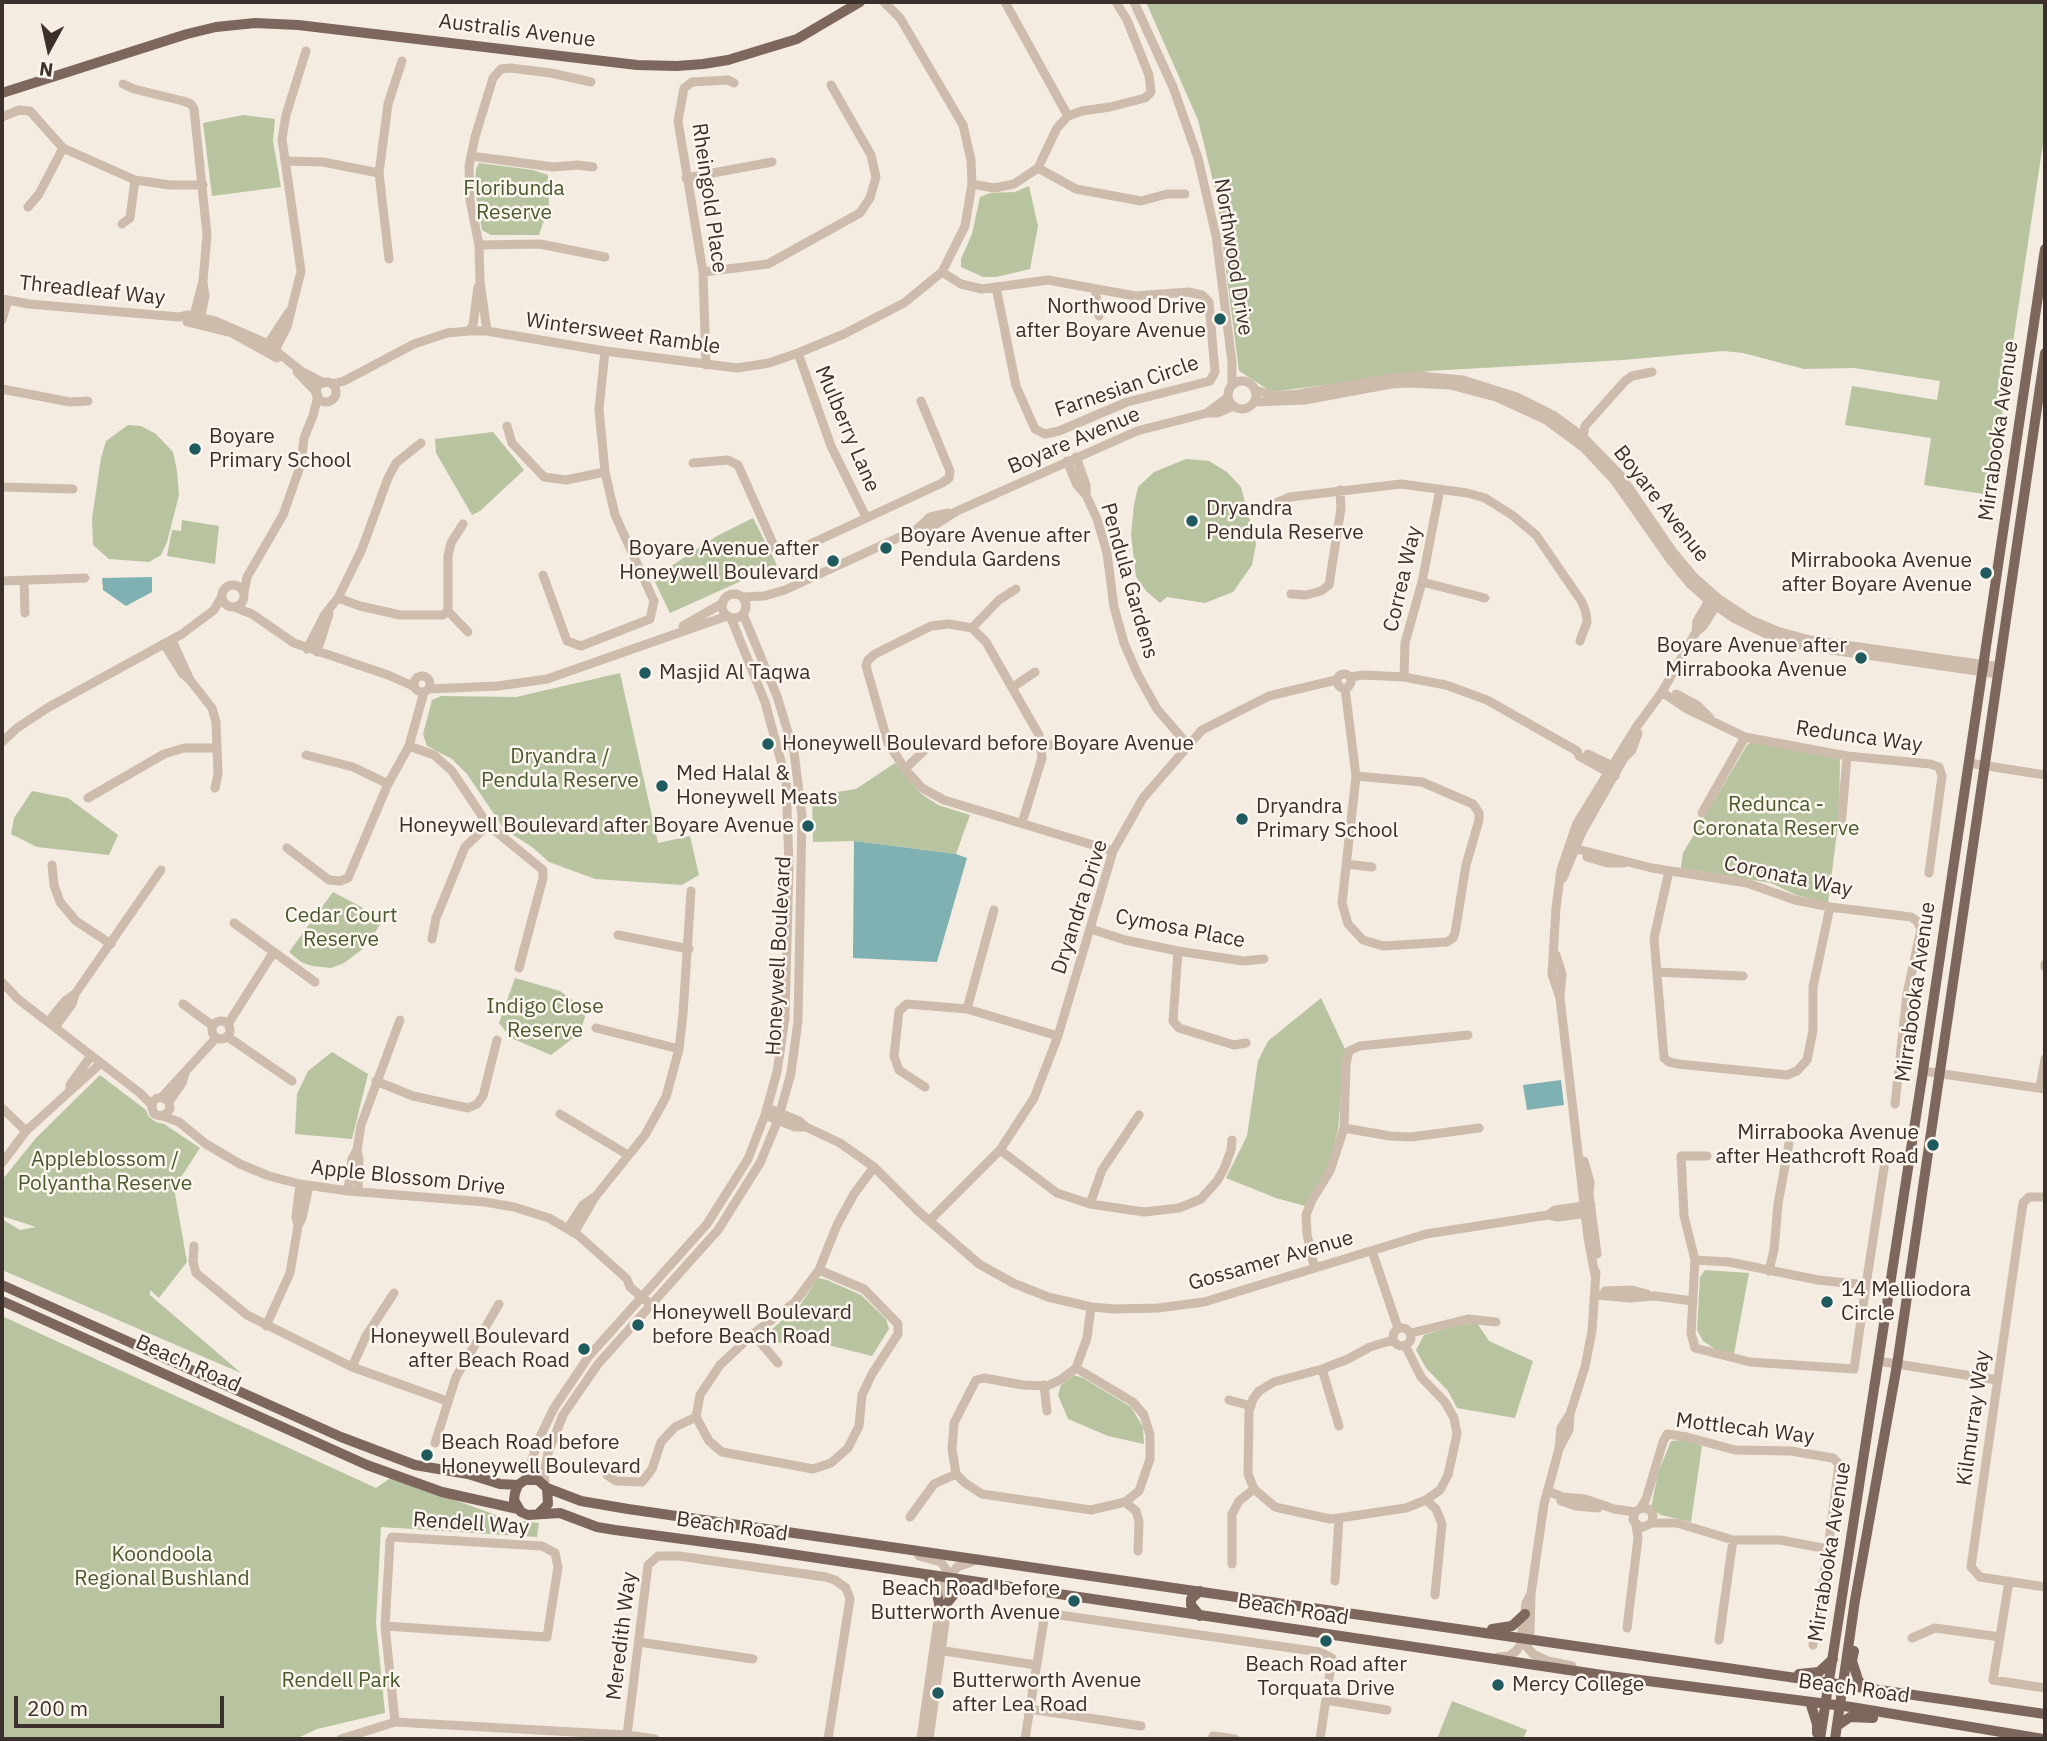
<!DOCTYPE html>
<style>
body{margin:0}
#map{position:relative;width:2047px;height:1741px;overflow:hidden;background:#f4ebe1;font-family:"IBM Plex Sans",sans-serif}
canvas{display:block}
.frame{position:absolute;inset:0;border:4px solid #3b302b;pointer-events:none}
.north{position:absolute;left:14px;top:14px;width:70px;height:70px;-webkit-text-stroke:5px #fbf5ee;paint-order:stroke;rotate:188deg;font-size:19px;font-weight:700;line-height:28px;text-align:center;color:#3b302b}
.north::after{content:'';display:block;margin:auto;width:24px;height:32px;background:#3b302b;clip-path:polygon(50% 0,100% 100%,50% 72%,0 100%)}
.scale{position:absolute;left:14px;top:1696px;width:210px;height:32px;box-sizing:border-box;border:4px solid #3b302b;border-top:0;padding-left:9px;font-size:21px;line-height:24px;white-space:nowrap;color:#3b302b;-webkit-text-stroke:5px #fbf5ee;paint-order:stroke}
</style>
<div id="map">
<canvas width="2047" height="1741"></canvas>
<div class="frame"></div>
<div class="north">N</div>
<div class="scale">200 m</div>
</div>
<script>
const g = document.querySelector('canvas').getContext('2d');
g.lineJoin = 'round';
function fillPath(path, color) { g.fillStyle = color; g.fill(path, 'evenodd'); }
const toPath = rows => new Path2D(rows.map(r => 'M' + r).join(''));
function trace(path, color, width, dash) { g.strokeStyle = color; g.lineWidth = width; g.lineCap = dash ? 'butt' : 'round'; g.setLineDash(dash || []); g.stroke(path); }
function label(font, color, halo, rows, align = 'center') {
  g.font = font + ' "IBM Plex Sans",sans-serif'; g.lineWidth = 5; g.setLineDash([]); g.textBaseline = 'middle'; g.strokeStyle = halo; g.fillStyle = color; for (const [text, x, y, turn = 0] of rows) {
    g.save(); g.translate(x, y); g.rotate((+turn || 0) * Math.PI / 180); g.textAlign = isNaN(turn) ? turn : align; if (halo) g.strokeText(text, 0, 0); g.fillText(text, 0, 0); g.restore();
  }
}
const green = toPath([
 [1146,2,2045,2,2045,130,1990,495,1924,485,1931,438,1845,425,1852,386,1937,400,1940,381,1854,368,1804,369,1743,353,1723,351,1623,360,1429,371,1272,392,1239,371,1216,193,1198,120],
 [243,115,275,119,273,141,281,187,212,196,203,123],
 [479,163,533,170,548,175,549,205,539,235,491,235,482,230,475,190,476,169],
 [1029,186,1038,226,1030,269,996,277,983,277,961,267,961,259,972,234,980,197,990,193,1015,192],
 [128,425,141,426,156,434,173,452,177,471,179,495,167,542,161,555,149,562,109,559,93,545,92,518,101,458,106,441],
 [493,432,524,470,480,511,472,515,436,453,435,439],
 [1186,459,1209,461,1227,472,1241,487,1256,544,1252,565,1233,592,1205,603,1167,597,1160,603,1146,591,1136,577,1131,534,1134,505,1138,487,1154,472],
 [753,518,777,565,670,613,653,578,717,536],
 [182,520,219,526,215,564,167,556,172,530,181,531],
 [620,673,658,843,690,836,699,875,682,885,595,879,549,862,532,847,504,829,467,774,452,759,427,746,423,734,432,700,441,696,516,697],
 [1751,742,1840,759,1839,817,1828,903,1796,895,1771,883,1681,868,1683,853,1747,745],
 [895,763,920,793,938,805,970,815,956,854,854,841,813,842,812,796,856,789],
 [32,791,68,798,118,835,109,855,37,847,11,834,14,818],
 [333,892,384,919,364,948,344,963,331,968,312,966,301,962,289,952],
 [515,978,560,991,587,1010,580,1033,551,1055,511,1038,499,1023],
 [1321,998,1345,1049,1338,1130,1328,1166,1305,1206,1276,1198,1226,1178,1247,1136,1258,1061,1268,1041],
 [332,1052,368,1074,352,1139,295,1134,297,1094,308,1071],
 [100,1075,146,1110,149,1117,156,1122,164,1124,200,1148,174,1188,187,1262,159,1298,150,1290,150,1295,241,1373,2,1270,2,1219,20,1230,36,1227,2,1216,2,1180,36,1138],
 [1705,1270,1749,1273,1734,1354,1718,1351,1703,1341,1697,1330,1700,1277],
 [818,1278,827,1280,861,1295,886,1319,889,1329,872,1356,824,1344,780,1343,771,1340,770,1331,801,1304],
 [2,1316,376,1488,392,1477,507,1519,539,1523,537,1537,381,1527,376,1623,385,1713,317,1729,296,1739,2,1739],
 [1477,1323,1489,1341,1533,1361,1515,1418,1457,1408,1448,1391,1426,1368,1416,1350,1424,1335,1458,1325],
 [1074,1375,1083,1378,1131,1407,1143,1427,1144,1444,1108,1436,1068,1419,1058,1395,1061,1385],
 [1686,1440,1702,1446,1691,1522,1661,1515,1651,1508,1658,1473,1671,1441],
 [1452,1701,1527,1730,1523,1739,1437,1739]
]);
const water = toPath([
 [152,577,152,592,126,606,103,590,102,578],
 [854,841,956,854,967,858,937,962,853,958],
 [1561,1080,1564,1105,1527,1110,1523,1085]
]);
const minor = toPath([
 [1005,2,1068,116],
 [1134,2,1173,87,1198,158,1216,236,1232,362,1232,385],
 [123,84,134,89,183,101,191,104,194,109,207,235,203,281,192,323],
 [2,117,19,110,30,111,63,148,135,180,170,185,203,185],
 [471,156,553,167,578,165,593,167],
 [286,161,323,162,379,173],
 [1038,168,1076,189,1141,201,1167,194,1185,194],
 [686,178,772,162],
 [972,184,994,188,1014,184,1038,168,1057,128,1068,116,1082,111,1110,107,1145,98,1151,92,1149,75,1127,20,1116,2],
 [28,207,39,194,63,148],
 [122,224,130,218,135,180],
 [479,245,540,244,605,257],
 [389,259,379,173,388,104,402,61],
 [703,272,768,264,860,213,870,198,876,177,871,155,831,85],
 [942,272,961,284,982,289,1048,280,1135,296,1188,292,1202,295,1209,302,1215,372,1210,381,1127,402,1059,431,1045,434,1035,429,1016,386,996,287],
 [1095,289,1099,316],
 [2,299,29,304,179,317,188,315,215,321,266,343,301,371,324,383],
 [2,320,8,300],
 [200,320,205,296,203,283],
 [187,322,232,333,277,358],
 [469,331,473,325,478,287],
 [487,331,480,282,479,245,470,200,469,166,475,137,493,78,501,69,510,68,551,73,591,82],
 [266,347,289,312],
 [798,353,831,446,866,517],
 [273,354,287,327,301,271,282,139,286,115,306,51],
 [706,365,703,272,678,121,684,88,692,82,728,80,734,83],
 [297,372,317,393],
 '1228 395a14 14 0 1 1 28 0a14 14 0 1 1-28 0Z',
 '316 392a10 10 0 1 1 20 0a10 10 0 1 1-20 0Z',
 [332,384,344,381,414,344,447,333,469,331,487,331,605,351,737,368,769,363,798,353,844,334,904,303,942,272,965,226,972,184,971,160,963,125,900,18,884,2],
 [2,389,70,402,88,401],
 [1255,390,1277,396,1299,394,1397,377,1420,376,1463,380,1517,397,1553,415,1583,437,1621,476,1673,552,1693,576,1719,599,1751,620,1777,631,1810,640,2000,667],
 [1254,402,1305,400,1391,384,1410,383,1450,385,1496,397,1546,420,1584,448,1614,480,1671,561,1690,584,1709,601,1735,619,1766,634,1804,646,1998,674],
 [1207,413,1228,397],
 [507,426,512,443,544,477,566,480,605,472],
 [1583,437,1585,426,1625,381,1632,376,1652,372],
 [1076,457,1086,485,1086,495],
 [1067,461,1077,485,1086,495,1097,519,1107,553,1114,607,1124,643,1138,675,1157,709,1188,745],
 [693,463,728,460,738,465,775,548,784,553,793,552,942,483,949,478,950,471,921,401],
 [2,487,73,489],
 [1276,503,1290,497,1401,484,1467,493,1485,498,1512,515,1536,535,1582,602,1586,613,1587,622,1580,641],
 [917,529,935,525,957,511,1137,431,1207,413,1217,413,1234,406],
 [543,575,567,641,581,646,650,619,654,601,615,515,605,472,599,409,605,351],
 [24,580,25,613],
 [2,581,85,578],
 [1422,582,1485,598],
 '222 596a11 11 0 1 1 22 0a11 11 0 1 1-22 0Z',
 [244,593,247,577,283,515,301,464,304,438,313,416,318,396],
 [1291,594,1306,595,1321,591,1329,585,1341,508,1340,490],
 '722 606a12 12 0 1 1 24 0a12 12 0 1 1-24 0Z',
 [743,597,764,596,785,590,917,529,930,517,948,513],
 [338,598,360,606,400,615,443,615,448,611,448,556,451,543,463,524],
 [234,607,252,614,294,643,388,675,415,687],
 [448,611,468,632],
 [683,626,723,603],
 [972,628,999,600,1016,589],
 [1696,632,1697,621,1710,599],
 [172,640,190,680],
 [164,644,182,673,190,680,212,708,216,722,218,774,215,788],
 [307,649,325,614,338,598,362,549,388,478,396,463,421,443],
 [317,652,329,614],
 '1337 681a7 7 0 1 1 14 0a7 7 0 1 1-14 0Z',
 '414 684a8 8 0 1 1 16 0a8 8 0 1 1-16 0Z',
 [1350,677,1364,675,1404,677,1446,685,1487,700,1577,751,1579,756,1615,776],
 [1404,677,1405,643,1422,582,1440,489],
 [1013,687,1035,672],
 [1345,688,1356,776,1342,903,1348,924,1363,940,1383,946,1447,942,1453,938,1455,933,1466,865,1479,820,1479,813,1473,804,1422,782,1356,776],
 [429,689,498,686,547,679,727,616],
 [1662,692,1687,709,1745,737,1847,756,1930,764,1939,767,1942,776,1929,873],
 [1676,694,1697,705,1710,718],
 [2,742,17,728,49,707,182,634,214,610,222,596],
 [409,746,434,755,452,771,488,825,543,870,543,878,519,968],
 [1041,746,1067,743],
 [1588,754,1617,768],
 [306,755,353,767,388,784],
 [1969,763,2045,775],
 [905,769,933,742],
 [88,798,164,754,184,748,216,748],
 [1702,813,1745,737],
 [1022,823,1042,758,1039,735,986,642,972,628,949,624,931,626,875,654,868,660,866,666,888,743,905,769,922,788,944,800,1113,851],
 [1841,828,1847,756],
 [1569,847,1652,868,1747,883,1795,900,1830,907,1911,917,1917,921,1921,929,1907,994,1895,1104],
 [287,848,329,880,340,881,348,878,388,784,409,746,424,692],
 [1587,857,1607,863,1624,863],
 [1346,864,1372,867],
 [52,865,54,885,60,902,76,921,111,944],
 [1669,871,1654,938,1664,1058,1669,1062,1678,1064,1787,1075,1797,1071,1807,1060,1813,1030,1813,987,1830,907],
 [1563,878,1582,832,1624,758,1632,750,1638,733],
 [234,923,315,982],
 [1091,929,1125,940,1178,951,1243,961,1264,959],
 [618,935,689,949],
 [432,939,436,918,465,847,488,825],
 [1178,951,1173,1021,1179,1028,1234,1045,1246,1043],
 [1556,955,1562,974,1560,998,1588,1238,1595,1275],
 [2045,964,2045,967],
 [1657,972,1743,976],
 [2,982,18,999,140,1093,152,1105],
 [1560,998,1552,974,1556,908,1561,870,1577,823,1635,729,1662,692,1696,632,1704,625,1717,604],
 [183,1004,213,1026],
 [967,1009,994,910],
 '212 1030a9 9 0 1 1 18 0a9 9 0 1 1-18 0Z',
 [48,1022,65,1001,75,994],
 [228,1024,273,953],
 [55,1027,72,1004,75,994,161,870],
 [596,1028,679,1049],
 [228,1037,292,1081],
 [1923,1071,2045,1089],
 [376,1081,413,1096,468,1108,477,1104,483,1096,497,1040],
 [925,1087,899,1070,894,1056,899,1011,907,1004,967,1009,1058,1036],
 [2040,1088,2045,1059],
 [70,1091,70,1085,91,1056],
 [161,1098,216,1038],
 [153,1101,152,1108,154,1114,160,1116,166,1114,170,1109,169,1102,164,1098,157,1098],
 [169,1102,182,1083,185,1073],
 [2,1108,26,1131],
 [767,1108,799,1121,806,1127,840,1143,874,1167,918,1211,979,1264,1013,1283,1048,1297,1091,1307,1115,1309,1158,1308,1204,1302,1426,1234,1548,1215,1555,1210,1591,1205],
 [560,1114,628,1155],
 [765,1115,795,1127,806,1127],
 [163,1116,179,1122,206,1144,240,1164,269,1176,300,1184,348,1191,485,1202,514,1207,549,1218,578,1235,627,1279,630,1287,651,1305],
 [1344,1128,1390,1136,1411,1137,1479,1128],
 [357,1150,359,1160,358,1191],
 [1000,1150,1057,1193,1090,1204,1144,1212,1179,1208,1201,1199,1217,1181,1224,1169,1231,1150,1232,1140],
 [1584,1161,1590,1182,1589,1194,1597,1254],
 [2,1163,26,1131,101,1063],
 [348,1191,352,1159,357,1150,361,1125,400,1020],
 [2045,1197,2029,1197,2023,1203,1971,1567,1980,1577,2045,1587],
 [1090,1204,1102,1170,1139,1115],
 [1548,1215,1558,1217,1588,1213],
 [929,1221,1000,1150,1034,1098,1058,1036,1113,851,1143,798,1202,730,1269,696,1336,680],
 [298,1226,302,1218,309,1186],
 [568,1228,583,1205,593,1198],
 [574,1233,595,1197,645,1135,666,1097,679,1049,683,1014,691,891],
 [194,1246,193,1261,196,1273,247,1315,352,1367,447,1401],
 [1372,1251,1398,1328],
 [1695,1260,1729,1262,1818,1280,1866,1285,1854,1369,1750,1362,1695,1348,1691,1333,1695,1260,1684,1216,1681,1156,1707,1156],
 [1314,1266,1307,1234,1306,1215,1312,1200,1330,1171,1344,1128,1346,1064,1349,1051,1360,1046,1468,1035],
 [819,1270,864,1289,898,1324,898,1334,872,1374,862,1395,859,1426,848,1448,831,1463,813,1469,722,1452,709,1441,696,1417,700,1395,720,1365,753,1334,795,1302,819,1270,837,1225,854,1194,874,1167],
 [1769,1271,1774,1250,1778,1204,1789,1144],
 [1866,1285,1886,1155],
 [1605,1291,1632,1290,1647,1294],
 [1596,1295,1630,1298,1655,1296,1693,1301],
 [266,1326,290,1273,298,1226,296,1217,300,1184],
 '1393 1337a9 9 0 1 1 18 0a9 9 0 1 1-18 0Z',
 [1411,1333,1468,1319,1496,1322],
 [753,1334,778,1363],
 [1393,1340,1370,1347,1348,1359,1322,1369,1274,1382,1259,1391,1253,1399,1249,1411,1248,1474,1254,1489,1275,1507,1330,1519,1339,1518,1406,1508,1426,1500,1440,1490,1448,1475,1457,1434,1454,1418,1445,1402,1421,1377,1405,1345],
 [1878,1361,1997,1380],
 [352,1367,366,1336,394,1293],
 [1076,1368,1133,1402,1144,1415,1150,1435,1150,1459,1139,1491,1125,1502,1091,1510,982,1494,965,1483,956,1474,952,1449,954,1423,976,1380,984,1378,1023,1385,1047,1386,1060,1380,1076,1368,1087,1338,1091,1307],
 [1322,1369,1339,1426],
 [1044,1385,1047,1411],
 [1229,1400,1251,1406],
 [435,1443,456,1377,499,1304],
 [1559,1449,1569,1430,1570,1414,1585,1367,1592,1331,1596,1272],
 [607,1475,616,1481,642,1482,652,1469,661,1442,675,1427,696,1417],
 [525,1480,539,1439,554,1408,589,1356,707,1224,748,1159,765,1115,777,1072,785,1018,789,865,786,780,765,702,731,618],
 [545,1484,544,1473,548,1453,563,1415,598,1364,718,1230,760,1163,778,1120,791,1073,798,1021,802,816,794,752,777,696,743,614],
 [1547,1491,1563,1497,1585,1499,1614,1509,1635,1512],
 [1426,1500,1436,1509,1442,1524,1435,1595],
 [1561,1501,1576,1506,1598,1508],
 [1125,1502,1136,1511,1139,1521,1138,1551],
 [1641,1508,1646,1499,1663,1442,1667,1434,1687,1437,1735,1450,1791,1451,1833,1458,1839,1464,1828,1549,1780,1540,1733,1540,1677,1523,1652,1523,1641,1528,1633,1520,1635,1512,1641,1508,1649,1509,1653,1515,1652,1523],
 [910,1517,934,1484,956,1474],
 [919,1556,941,1562,946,1569,950,1586,929,1739],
 [1232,1564,1232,1514,1239,1501,1254,1489],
 [1335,1581,1339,1518],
 [2009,1581,1993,1680,2045,1688],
 [1531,1594,1526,1603,1522,1632,1528,1648,1533,1654,1548,1661,1572,1666],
 [385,1626,547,1637,558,1567,555,1553,542,1546,392,1537,390,1541,385,1626,395,1722],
 [1627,1628,1638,1538,1636,1525],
 [1912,1638,1935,1628,2000,1637],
 [1719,1640,1733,1540],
 [639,1642,753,1659],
 [1813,1645,1828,1549],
 [938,1650,1036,1665],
 [1498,1657,1509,1656,1516,1651,1530,1633,1531,1594,1544,1504,1559,1449,1561,1428,1570,1414],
 [1326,1700,1387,1710],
 [1030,1709,1141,1726],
 [627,1735,648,1565,658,1556,679,1556,826,1577,835,1580,846,1588,850,1599,828,1739],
 [1213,1736,1235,1739],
 [341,1739,395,1722,627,1735,655,1739],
 [921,1739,943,1585,957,1567,974,1561],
 [1025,1739,1045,1613,1320,1652,1332,1658,1320,1739]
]);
const major = toPath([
 [2,93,187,34,216,27,255,23,298,25,637,65,677,66,703,64,728,60,797,39,860,2],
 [2,1285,341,1437,415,1465,468,1474,500,1484,518,1485],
 [2,1301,367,1465,442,1492,518,1509],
 [547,1488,581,1501,628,1509,2045,1714],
 [539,1513,548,1504,547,1488,538,1480,525,1480,518,1485,515,1493,514,1500,521,1512,528,1515,560,1513,597,1527,615,1530,757,1549,1609,1676,1851,1707,2043,1739],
 [927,1575,936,1588,940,1609],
 [1200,1591,1191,1599,1191,1605,1200,1616],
 [948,1602,956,1592,983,1587],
 [1492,1629,1512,1626,1525,1614],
 [1854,1651,1852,1661,1856,1673,1858,1680,1867,1689],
 [1799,1674,1819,1672,1833,1659],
 [1810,1702,1817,1724,1817,1733],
 [1837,1726,1850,1717,1873,1718],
 [1820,1739,1923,1071,2045,249],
 [1835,1739,1855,1600,1897,1365,2045,353]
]);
const markers = [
 [1220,319,7,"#1f5a5e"],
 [195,449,7,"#1f5a5e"],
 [1192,521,7,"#1f5a5e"],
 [886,548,7,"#1f5a5e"],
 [833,561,7,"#1f5a5e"],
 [1986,573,7,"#1f5a5e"],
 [1861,658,7,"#1f5a5e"],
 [645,673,7,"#1f5a5e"],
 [768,744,7,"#1f5a5e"],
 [662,786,7,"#1f5a5e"],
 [1242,819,7,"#1f5a5e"],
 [808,826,7,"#1f5a5e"],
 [1933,1145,7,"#1f5a5e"],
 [1827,1302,7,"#1f5a5e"],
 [638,1325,7,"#1f5a5e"],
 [584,1349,7,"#1f5a5e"],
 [427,1455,7,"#1f5a5e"],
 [1074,1601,7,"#1f5a5e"],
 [1326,1641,7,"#1f5a5e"],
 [1498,1685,7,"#1f5a5e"],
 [938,1693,7,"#1f5a5e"]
];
const streetNames = [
 ["Australis Avenue",517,31,7],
 ["Rheingold Place",709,198,82],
 ["Northwood Drive",1233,257,81],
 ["Threadleaf Way",92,291,6],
 ["Wintersweet Ramble",623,334,8],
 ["Farnesian Circle",1127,387,-19],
 ["Mulberry Lane",847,429,67],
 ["Mirrabooka Avenue",1999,431,-82],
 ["Boyare Avenue",1074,441,-23],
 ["Boyare Avenue",1661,504,52],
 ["Correa Way",1403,579,-77],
 ["Pendula Gardens",1129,581,74],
 ["Redunca Way",1859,737,8],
 ["Coronata Way",1788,877,12],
 ["Dryandra Drive",1080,907,-72],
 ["Cymosa Place",1180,929,11],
 ["Honeywell Boulevard",779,956,-87],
 ["Mirrabooka Avenue",1916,992,-82],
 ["Apple Blossom Drive",408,1178,6],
 ["Gossamer Avenue",1271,1261,-16],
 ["Beach Road",188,1364,24],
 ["Kilmurray Way",1974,1418,-82],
 ["Mottlecah Way",1745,1429,7],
 ["Rendell Way",471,1524,4],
 ["Beach Road",732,1527,8],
 ["Mirrabooka Avenue",1830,1552,-81],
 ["Beach Road",1293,1610,9],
 ["Meredith Way",622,1636,-83],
 ["Beach Road",1854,1689,8]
];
const parkNames = [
 ["Floribunda",514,189],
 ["Reserve",514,213],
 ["Dryandra /",560,757],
 ["Pendula Reserve",560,781],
 ["Redunca -",1776,805],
 ["Coronata Reserve",1776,829],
 ["Cedar Court",341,916],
 ["Reserve",341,940],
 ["Indigo Close",545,1007],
 ["Reserve",545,1031],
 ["Appleblossom /",105,1160],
 ["Polyantha Reserve",105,1184],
 ["Koondoola",162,1555],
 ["Regional Bushland",162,1579],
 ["Rendell Park",341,1681]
];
const poiNames = [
 ["Northwood Drive",1206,307,"right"],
 ["after Boyare Avenue",1206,331,"right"],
 ["Boyare",209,437],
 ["Primary School",209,461],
 ["Dryandra",1206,509],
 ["Pendula Reserve",1206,533],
 ["Boyare Avenue after",900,536],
 ["Pendula Gardens",900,560],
 ["Boyare Avenue after",819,549,"right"],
 ["Honeywell Boulevard",819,573,"right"],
 ["Mirrabooka Avenue",1972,561,"right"],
 ["after Boyare Avenue",1972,585,"right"],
 ["Boyare Avenue after",1847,646,"right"],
 ["Mirrabooka Avenue",1847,670,"right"],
 ["Masjid Al Taqwa",659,673],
 ["Honeywell Boulevard before Boyare Avenue",782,744],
 ["Med Halal &",676,774],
 ["Honeywell Meats",676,798],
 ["Dryandra",1256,807],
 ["Primary School",1256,831],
 ["Honeywell Boulevard after Boyare Avenue",794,826,"right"],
 ["Mirrabooka Avenue",1919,1133,"right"],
 ["after Heathcroft Road",1919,1157,"right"],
 ["14 Melliodora",1841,1290],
 ["Circle",1841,1314],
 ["Honeywell Boulevard",652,1313],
 ["before Beach Road",652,1337],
 ["Honeywell Boulevard",570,1337,"right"],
 ["after Beach Road",570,1361,"right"],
 ["Beach Road before",441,1443],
 ["Honeywell Boulevard",441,1467],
 ["Beach Road before",1060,1589,"right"],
 ["Butterworth Avenue",1060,1613,"right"],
 ["Beach Road after",1326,1665,"center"],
 ["Torquata Drive",1326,1689,"center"],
 ["Butterworth Avenue",952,1681],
 ["after Lea Road",952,1705],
 ["Mercy College",1512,1685]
];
fillPath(green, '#b8c4a0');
fillPath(water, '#7fb0b2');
trace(minor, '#cdbbac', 9);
trace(major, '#7d675c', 10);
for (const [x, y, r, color] of markers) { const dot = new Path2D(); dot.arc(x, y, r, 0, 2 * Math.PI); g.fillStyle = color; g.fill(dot); trace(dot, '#fbf5ee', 2.5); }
label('21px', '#3b302b', '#fbf5ee', streetNames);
label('21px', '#4a5a2e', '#fbf5ee', parkNames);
label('21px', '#3b302b', '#fbf5ee', poiNames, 'left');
</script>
